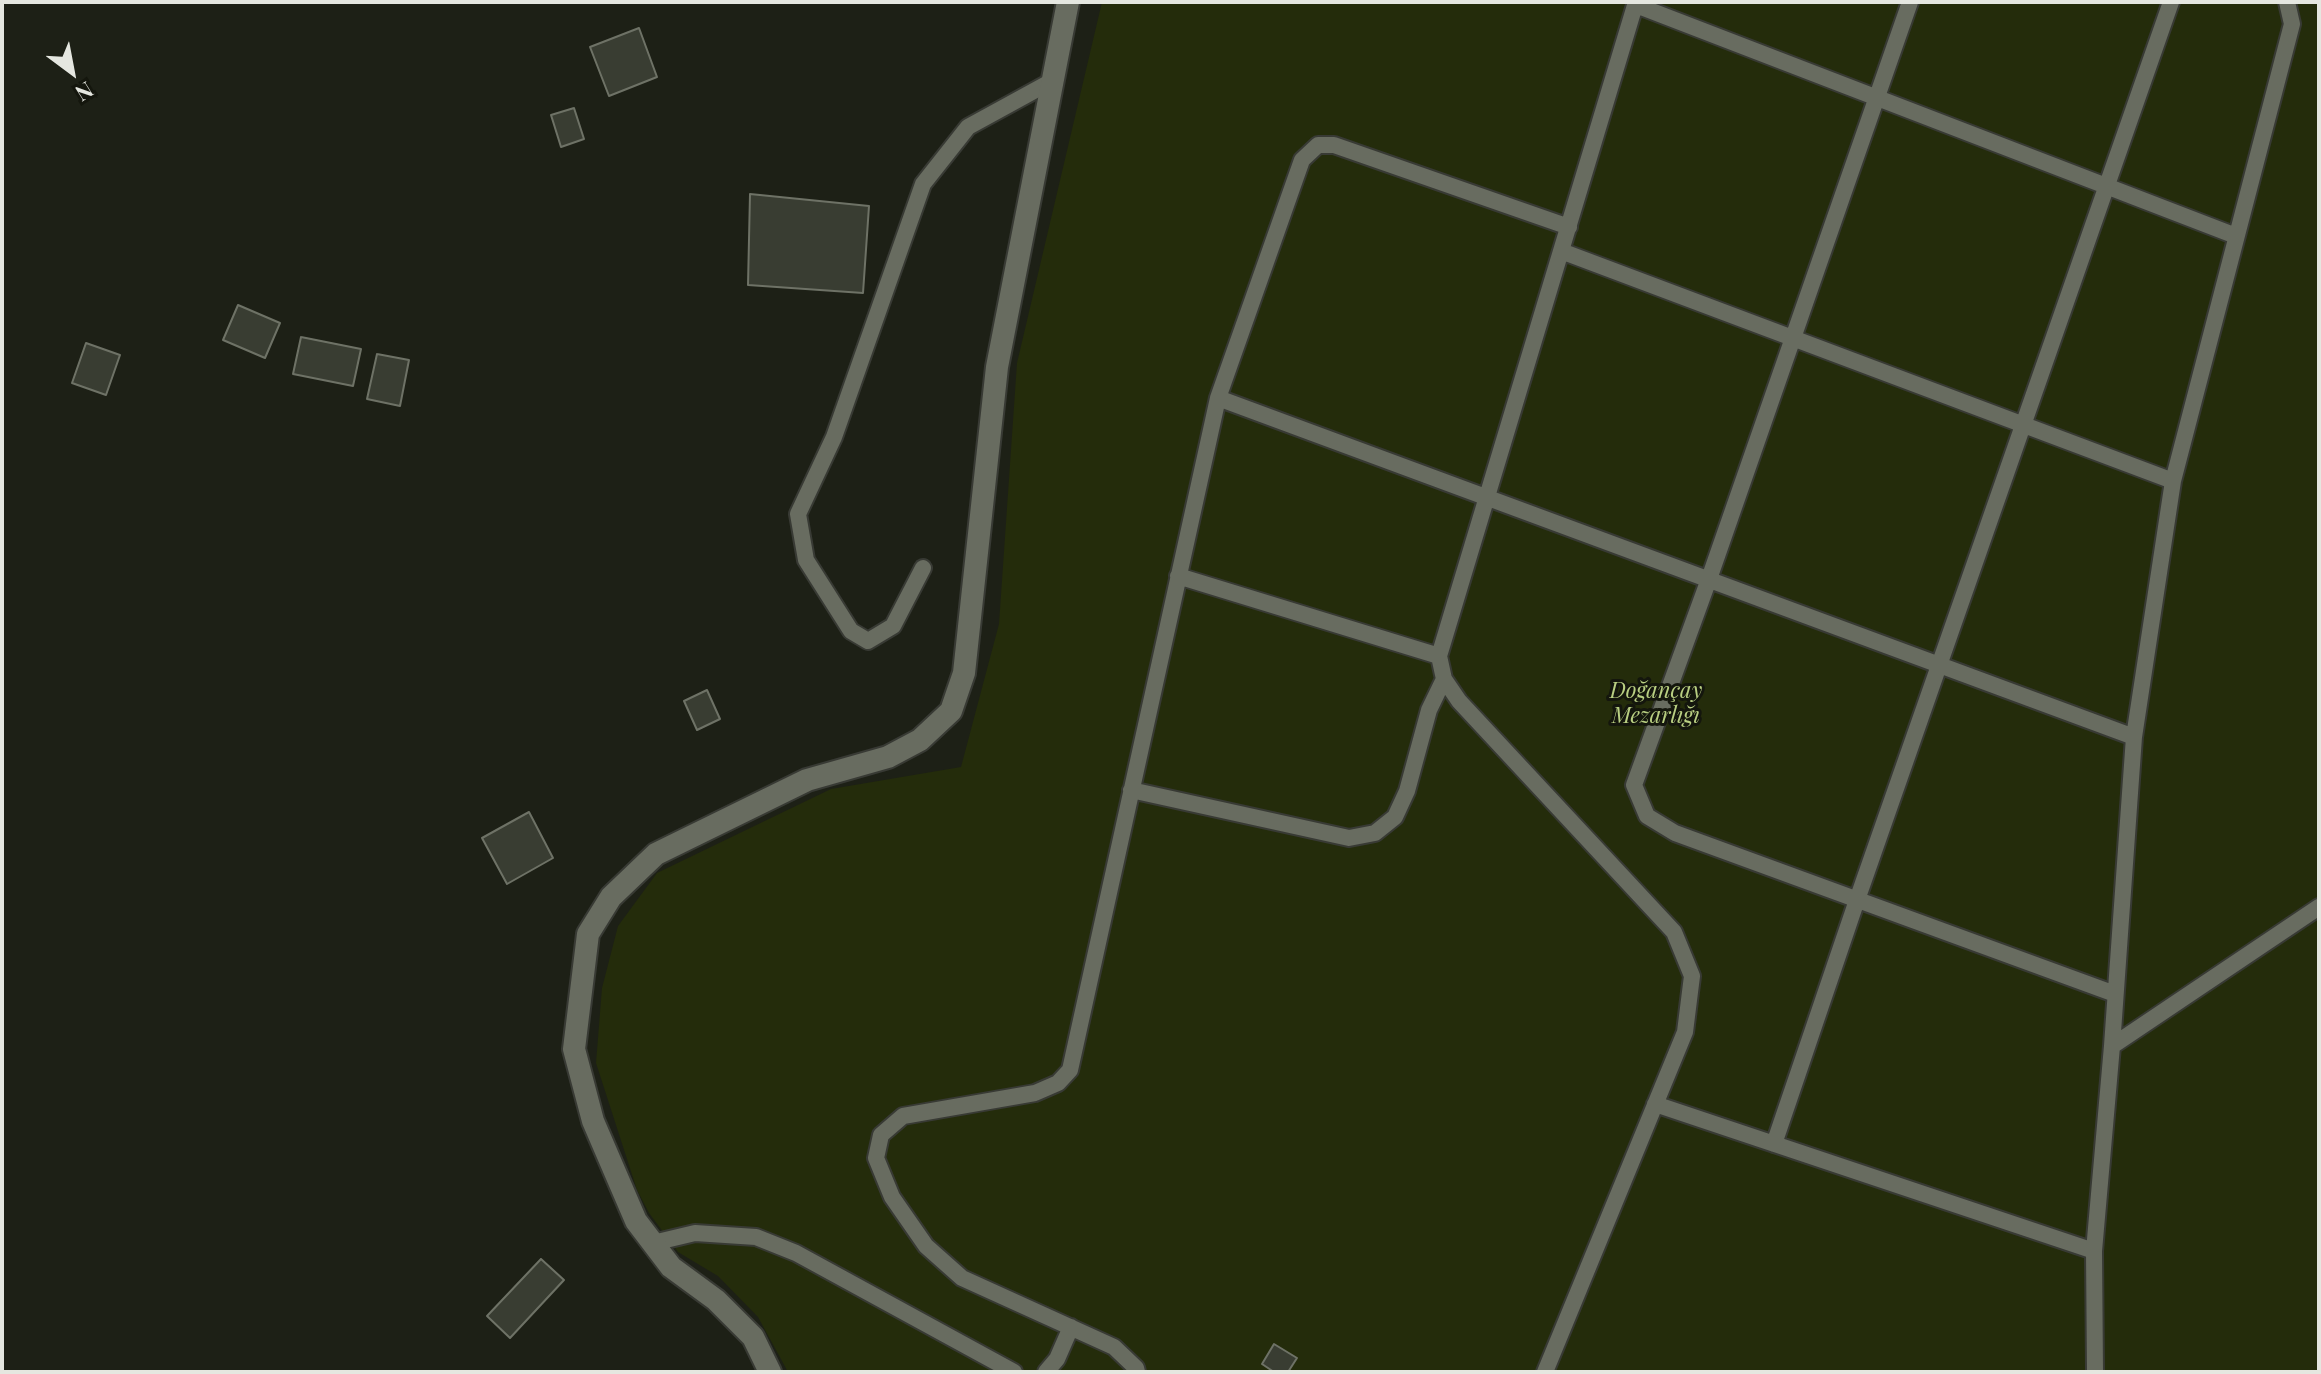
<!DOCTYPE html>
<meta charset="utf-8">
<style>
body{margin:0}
#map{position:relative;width:2321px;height:1374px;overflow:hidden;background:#1d2016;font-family:"Playfair Display",serif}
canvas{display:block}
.frame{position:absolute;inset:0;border:4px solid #e5e7e0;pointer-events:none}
.north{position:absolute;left:32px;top:32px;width:80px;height:80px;-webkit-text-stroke:6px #14160d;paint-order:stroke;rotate:148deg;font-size:22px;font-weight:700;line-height:32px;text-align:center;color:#e5e7e0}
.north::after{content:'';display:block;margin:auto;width:28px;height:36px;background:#e5e7e0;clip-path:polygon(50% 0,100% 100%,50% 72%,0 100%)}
</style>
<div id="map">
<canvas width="2321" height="1374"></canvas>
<div class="frame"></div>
<div class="north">N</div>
</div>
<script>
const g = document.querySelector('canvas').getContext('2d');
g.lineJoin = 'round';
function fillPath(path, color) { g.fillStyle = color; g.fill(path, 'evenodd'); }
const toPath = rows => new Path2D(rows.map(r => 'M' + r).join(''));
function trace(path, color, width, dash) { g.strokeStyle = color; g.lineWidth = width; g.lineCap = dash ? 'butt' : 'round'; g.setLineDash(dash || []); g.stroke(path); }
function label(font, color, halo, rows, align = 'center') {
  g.font = font + ' "Playfair Display",serif'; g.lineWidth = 6; g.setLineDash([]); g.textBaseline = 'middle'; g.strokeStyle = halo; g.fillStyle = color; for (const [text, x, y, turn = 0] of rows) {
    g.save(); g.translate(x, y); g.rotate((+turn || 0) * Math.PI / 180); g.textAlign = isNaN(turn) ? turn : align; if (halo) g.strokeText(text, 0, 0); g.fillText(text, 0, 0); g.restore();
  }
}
const green = toPath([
 [1102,2,2319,2,2319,1372,788,1372,758,1317,718,1276,678,1252,649,1213,637,1190,596,1063,602,988,618,926,657,873,831,789,961,767,999,624,1017,363]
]);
const building = toPath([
 [639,28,657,77,609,96,590,47,639,28],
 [574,108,584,139,561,147,551,115,574,108],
 [750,194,869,206,863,293,748,285,750,194],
 [238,305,280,323,265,358,223,340,238,305],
 [301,337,361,349,353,386,293,374,301,337],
 [86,343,120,355,106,395,72,383,86,343],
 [377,354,409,360,400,406,367,399,377,354],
 [707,690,720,719,697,730,684,701,707,690],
 [529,812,553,858,507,884,482,838,529,812],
 [541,1259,564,1280,510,1338,487,1316,541,1259],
 [1274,1344,1297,1358,1288,1372,1274,1372,1262,1364,1274,1344]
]);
const service = toPath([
 [1910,2,1709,579,1634,785,1647,816,1675,833,2115,994],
 [1636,5,2236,236],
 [1561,251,2173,481],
 [1218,398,2134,737],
 [923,568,893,626,868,641,851,631,806,560,798,514,834,437,923,184,968,127,1052,81],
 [1178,576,1439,656],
 [1131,790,1349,838,1375,833,1395,817,1407,791,1429,710,1444,679],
 [2112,1046,2319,907],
 [1655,1104,2094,1251],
 [1774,1144,1857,900,2171,2],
 [653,1243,695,1233,756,1237,796,1253,1014,1372],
 [1046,1372,1057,1359,1071,1327],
 [1137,1372,1136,1368,1114,1347,962,1278,926,1246,892,1197,876,1158,881,1135,903,1116,1035,1093,1058,1083,1070,1070,1218,398,1302,160,1318,145,1334,145,1569,227],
 [1545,1372,1685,1032,1692,976,1674,932,1459,701,1444,679,1439,656,1636,2],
 [2095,1372,2094,1251,2112,1046,2134,737,2173,481,2292,24,2287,2]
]);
const minor = toPath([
 [770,1372,753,1337,716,1300,671,1267,636,1221,593,1121,574,1049,588,934,611,897,656,854,807,780,888,757,920,740,951,711,964,673,997,367,1068,2]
]);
const parkNames = [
 ["Doğançay",1656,691],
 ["Mezarlığı",1656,716]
];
fillPath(green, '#242c0b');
fillPath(building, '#393d32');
trace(building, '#6e7266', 2);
trace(service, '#383a34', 20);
trace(minor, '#383a34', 26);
trace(service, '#686c60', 16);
trace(minor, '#686c60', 22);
label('italic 22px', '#b9cf82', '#14160d', parkNames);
</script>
